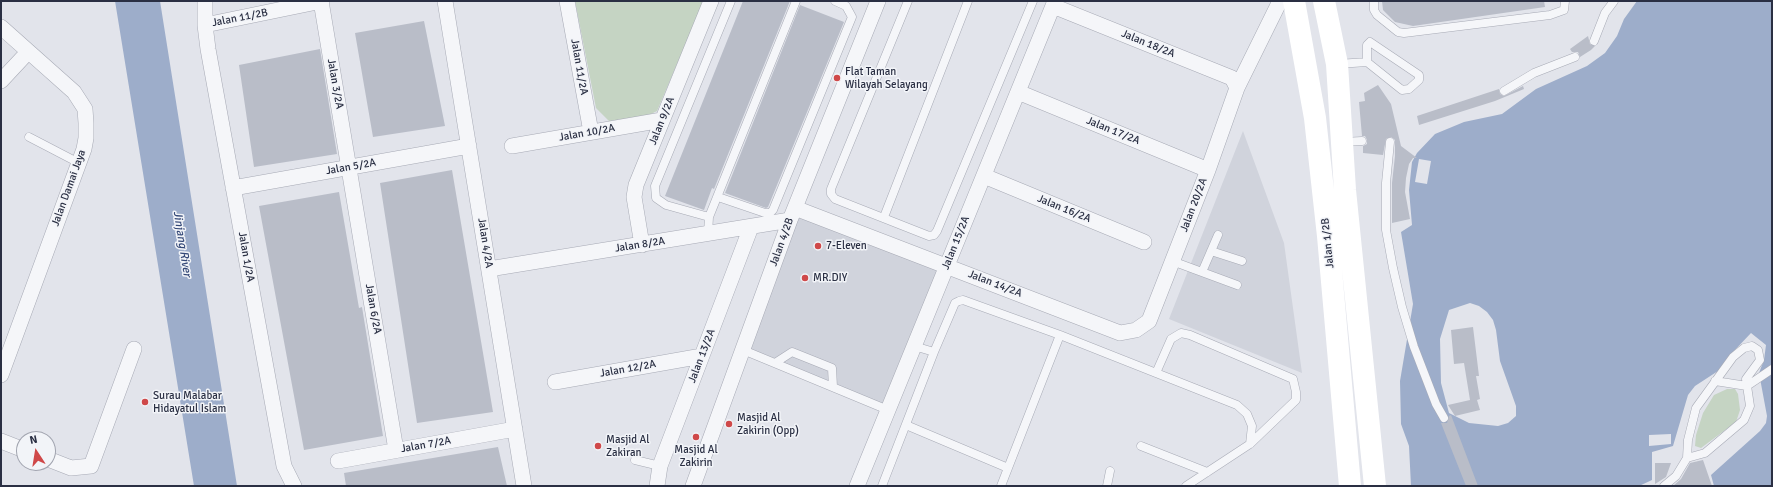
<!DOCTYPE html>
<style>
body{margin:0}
#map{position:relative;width:1773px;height:487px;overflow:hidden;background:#e2e4eb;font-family:Signika,sans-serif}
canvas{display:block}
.frame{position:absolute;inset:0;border:2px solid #2a2f43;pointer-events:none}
.north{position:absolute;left:16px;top:431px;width:40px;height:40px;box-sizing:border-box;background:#f2f4f8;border:1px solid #a2a5b0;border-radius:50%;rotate:348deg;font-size:11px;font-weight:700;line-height:16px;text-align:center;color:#2a2f43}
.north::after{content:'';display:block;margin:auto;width:14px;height:18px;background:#cf4849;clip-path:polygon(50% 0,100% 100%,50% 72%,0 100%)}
</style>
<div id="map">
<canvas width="1773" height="487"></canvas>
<div class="frame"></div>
<div class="north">N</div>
</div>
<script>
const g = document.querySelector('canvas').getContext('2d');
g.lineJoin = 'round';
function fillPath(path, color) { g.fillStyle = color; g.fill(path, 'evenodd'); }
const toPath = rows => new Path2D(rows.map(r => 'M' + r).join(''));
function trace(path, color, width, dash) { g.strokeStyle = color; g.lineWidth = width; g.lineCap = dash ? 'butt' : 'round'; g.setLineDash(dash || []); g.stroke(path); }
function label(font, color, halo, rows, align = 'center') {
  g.font = font + ' Signika,sans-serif'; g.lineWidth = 3; g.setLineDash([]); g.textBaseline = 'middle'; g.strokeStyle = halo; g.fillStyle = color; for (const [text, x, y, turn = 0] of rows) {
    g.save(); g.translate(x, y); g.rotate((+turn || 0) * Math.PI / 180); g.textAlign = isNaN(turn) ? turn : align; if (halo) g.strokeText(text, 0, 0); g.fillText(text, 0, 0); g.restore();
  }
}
const built = toPath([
 [1243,131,1284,243,1302,373,1169,319],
 [798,213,941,269,886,405,749,349]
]);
const green = toPath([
 [575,1,704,1,657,111,647,116,609,121,596,108],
 [1727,389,1735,389,1738,394,1740,410,1736,422,1701,448,1695,446,1696,435,1703,413,1714,395]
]);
const water = toPath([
 [115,1,160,1,237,486,194,486],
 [1637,1,1772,1,1772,486,1714,486,1711,475,1760,431,1766,423,1767,416,1759,373,1764,360,1766,345,1751,333,1732,353,1718,371,1695,386,1688,395,1673,446,1652,452,1652,480,1639,486,1411,486,1409,446,1401,424,1400,381,1413,304,1401,232,1412,225,1409,190,1412,162,1417,153,1435,134,1464,122,1502,114,1536,89,1587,66,1605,53,1617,36,1624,19],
 [1470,303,1479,306,1487,312,1493,320,1496,330,1500,361,1516,406,1516,416,1508,423,1498,426,1469,423,1449,413,1441,383,1440,339,1449,310]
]);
const pier = toPath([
 [1419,159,1431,161,1427,184,1415,182],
 [1671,434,1671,444,1649,446,1649,435]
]);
const building = toPath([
 [743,1,790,1,714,189,712,188,704,210,665,196],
 [1382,1,1544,1,1545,7,1413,26,1395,22,1383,10],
 [800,5,844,22,768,207,766,208,725,193],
 [424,21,445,126,373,137,355,33],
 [1588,36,1590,44,1595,46,1591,50,1580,57,1578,52,1572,52,1570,49],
 [320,49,337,154,254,167,239,65],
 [1378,85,1391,104,1401,146,1417,158,1413,158,1409,164,1406,178,1405,192,1410,219,1392,223,1392,183,1395,156,1395,140,1391,137,1386,139,1383,155,1363,153,1363,146,1367,144,1367,140,1365,136,1362,136,1359,102,1365,101,1364,93],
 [1523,86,1524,89,1495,101,1419,125,1417,116,1499,89,1500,94,1504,96],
 [452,170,493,412,417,423,380,183],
 [339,192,359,308,362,307,383,436,304,450,259,206],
 [1473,327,1479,376,1476,376,1480,399,1477,400,1480,410,1455,416,1448,405,1470,400,1464,363,1454,364,1451,330],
 [1451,415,1478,486,1466,486,1441,423,1447,423,1449,416],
 [498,447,507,486,346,486,344,473],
 [1703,460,1712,486,1673,486,1681,479,1690,463],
 [1655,463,1671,463,1666,477,1655,484]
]);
const lane = toPath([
 [908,1,831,189,831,194,835,199,929,236,934,235,937,231,1033,1],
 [1374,1,1374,10,1377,15,1398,32,1404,33,1550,15,1564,10,1565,1],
 [1594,41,1605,13,1614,1],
 [1338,64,1367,62,1402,90,1409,89,1419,80,1419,75,1370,42,1367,45,1367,62],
 [1504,91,1534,73,1575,57],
 [29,137,79,163],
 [1343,142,1362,141],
 [1390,142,1386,183,1386,230,1393,268,1402,307,1414,347,1436,404,1444,418],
 [718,197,765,213,770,213,773,210,852,17,846,6,835,1],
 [709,217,666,205,656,198,655,186,731,1],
 [884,217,968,1],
 [708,234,709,217,796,1],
 [1211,251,1242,261],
 [1172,261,1237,285],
 [1202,272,1218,235],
 [914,346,934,352],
 [743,350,888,410],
 [775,363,792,352,832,368,833,387],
 [1156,373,1171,339,1181,333,1190,335,1293,379,1296,392,1296,400,1250,444,1186,486],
 [1715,381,1747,386,1772,369],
 [906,425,1008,468],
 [1141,446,1207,472],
 [635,460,660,466],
 [882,486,934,352,955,303,959,301,963,300,1060,335,1237,405,1247,414,1252,426,1250,444],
 [1001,486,1060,335],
 [1107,486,1110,471],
 [1664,486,1676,476,1687,458,1688,440,1696,408,1733,357,1744,348,1752,346,1758,350,1760,360,1746,379,1750,406,1744,420,1705,453,1687,458]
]);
const street = toPath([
 [205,1,205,25,208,49,284,466,294,486],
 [321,1,396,450],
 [445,1,524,486],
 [567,1,591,132],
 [1053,6,1232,78,1237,88],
 [205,25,322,1],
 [1,27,74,92,85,109,86,123,86,138,84,149,1,375],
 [1,81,28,52],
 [1018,92,1208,170],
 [512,146,662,120],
 [984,176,1144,242],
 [233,188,469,146],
 [795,208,1120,333,1136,330,1149,321,1208,170,1237,88,1280,1],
 [642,245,634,197,636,185,711,1],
 [489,269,790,220],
 [555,382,702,356],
 [1,441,24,450],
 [48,459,71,468,91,466,134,349],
 [338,461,515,429],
 [657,486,660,466,751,227],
 [693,486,790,220,878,1],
 [857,486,1055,1]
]);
const secondary = toPath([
 [1294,1,1315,118,1328,236,1350,486],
 [1324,1,1337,64,1345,190,1375,486]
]);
const markers = [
 [837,78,4,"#cf4849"],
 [818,246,4,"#cf4849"],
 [805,278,4,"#cf4849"],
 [145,402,4,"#cf4849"],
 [729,424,4,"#cf4849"],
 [696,437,4,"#cf4849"],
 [598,446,4,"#cf4849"]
];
const streetNames = [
 ["Jalan 11/2B",240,18,-11],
 ["Jalan 18/2A",1148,44,22],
 ["Jalan 11/2A",579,67,80],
 ["Jalan 3/2A",335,84,80],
 ["Jalan 9/2A",662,121,-68],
 ["Jalan 17/2A",1113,131,22],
 ["Jalan 10/2A",587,133,-10],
 ["Jalan 5/2A",351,167,-10],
 ["Jalan Damai Jaya",69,188,-70],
 ["Jalan 20/2A",1194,205,-69],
 ["Jalan 16/2A",1064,209,22],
 ["Jalan 4/2B",782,242,-70],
 ["Jalan 4/2A",485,243,81],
 ["Jalan 15/2A",956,243,-68],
 ["Jalan 1/2B",1328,243,-96],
 ["Jalan 8/2A",640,245,-9],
 ["Jalan 1/2A",246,257,80],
 ["Jalan 14/2A",995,284,21],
 ["Jalan 6/2A",373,309,80],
 ["Jalan 13/2A",702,356,-69],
 ["Jalan 12/2A",628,369,-10],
 ["Jalan 7/2A",426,445,-10]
];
const poiNames = [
 ["Flat Taman",845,72],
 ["Wilayah Selayang",845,85],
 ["7-Eleven",826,246],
 ["MR.DIY",813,278],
 ["Surau Malabar",153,396],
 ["Hidayatul Islam",153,409],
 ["Masjid Al",737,418],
 ["Zakirin (Opp)",737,431],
 ["Masjid Al",606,440],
 ["Zakiran",606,453],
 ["Masjid Al",696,450,"center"],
 ["Zakirin",696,463,"center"]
];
const waterNames = [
 ["Jinjang River",182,244,81]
];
fillPath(built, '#d0d3dc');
fillPath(green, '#c5d4c3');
fillPath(water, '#9dadca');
fillPath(pier, '#e2e4eb');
fillPath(building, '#b9bdc8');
trace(lane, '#a7aab5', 9);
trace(street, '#a7aab5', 16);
trace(lane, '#f5f6f9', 8);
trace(street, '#f5f6f9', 15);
trace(secondary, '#fff', 22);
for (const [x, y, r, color] of markers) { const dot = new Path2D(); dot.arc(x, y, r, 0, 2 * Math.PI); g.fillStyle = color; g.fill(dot); trace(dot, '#f2f4f8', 1.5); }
label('11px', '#2a2f43', '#f2f4f8', streetNames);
label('11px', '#2a2f43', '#f2f4f8', poiNames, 'left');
label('italic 12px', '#344877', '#f2f4f8', waterNames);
</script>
